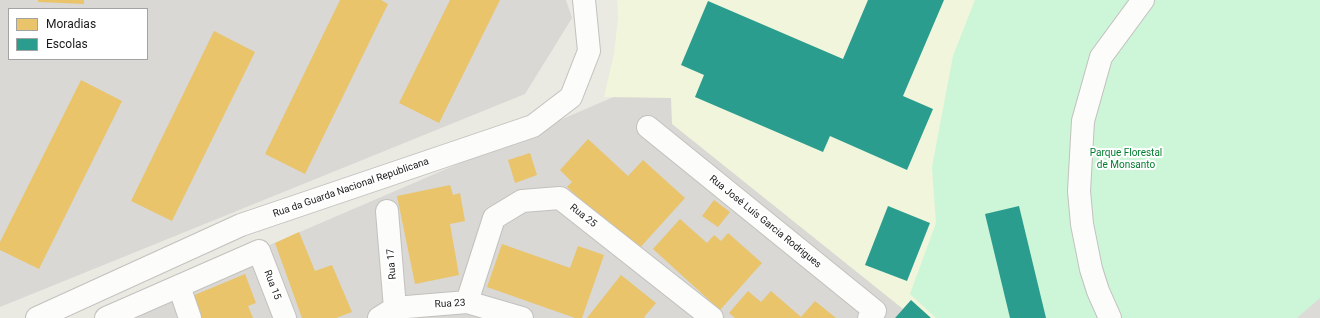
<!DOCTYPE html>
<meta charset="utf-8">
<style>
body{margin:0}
#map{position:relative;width:1320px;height:318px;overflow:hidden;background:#eae9e2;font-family:Roboto,sans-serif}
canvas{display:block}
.legend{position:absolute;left:8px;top:8px;width:140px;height:52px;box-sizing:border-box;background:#fff;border:1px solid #a3a3a3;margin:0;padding:5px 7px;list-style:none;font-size:12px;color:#1a1a1a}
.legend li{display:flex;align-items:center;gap:8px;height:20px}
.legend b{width:20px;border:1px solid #a3a3a3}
</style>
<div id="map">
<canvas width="1320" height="318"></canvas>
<ul class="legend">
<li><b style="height:11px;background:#e9c46a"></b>Moradias</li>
<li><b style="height:11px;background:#2a9d8f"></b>Escolas</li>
</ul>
</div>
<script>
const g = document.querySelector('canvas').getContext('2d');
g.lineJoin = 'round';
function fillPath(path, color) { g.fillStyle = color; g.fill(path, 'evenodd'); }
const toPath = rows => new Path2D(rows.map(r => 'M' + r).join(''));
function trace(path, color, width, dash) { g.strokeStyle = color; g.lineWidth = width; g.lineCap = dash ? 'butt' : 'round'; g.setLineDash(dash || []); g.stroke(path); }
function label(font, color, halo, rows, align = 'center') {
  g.font = font + ' Roboto,sans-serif'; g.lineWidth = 4; g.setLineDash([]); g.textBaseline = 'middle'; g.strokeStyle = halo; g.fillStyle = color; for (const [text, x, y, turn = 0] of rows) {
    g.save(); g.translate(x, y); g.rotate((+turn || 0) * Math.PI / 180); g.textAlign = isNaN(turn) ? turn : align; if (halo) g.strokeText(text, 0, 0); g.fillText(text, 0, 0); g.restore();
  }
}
const residential = toPath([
 [0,0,566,0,572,18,525,94,0,307],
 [9,9,147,9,147,59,9,59],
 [653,80,939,318,100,318]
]);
const education = toPath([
 [617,0,1089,0,1062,318,895,318,903,309,672,124,671,98,604,97,614,53,618,18]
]);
const park = toPath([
 [975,0,1320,0,1320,318,936,318,910,294,936,223,932,167,953,56]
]);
const parking = toPath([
 [1320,298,1320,318,1297,318]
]);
const homes = toPath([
 [38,0,84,0,84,4,38,2],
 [340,0,381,0,388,4,305,174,265,154],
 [450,0,500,0,439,123,399,103],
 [214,31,255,52,172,221,131,201],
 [81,80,122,101,39,269,0,250,0,242],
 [588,139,628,176,643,160,685,198,637,251,567,187,572,182,560,170],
 [530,153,537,175,515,183,508,160],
 [450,185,453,195,460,193,465,221,450,224,459,275,415,284,397,196],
 [714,200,730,212,718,227,702,216],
 [680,219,707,243,714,235,721,241,728,233,762,263,720,310,653,249],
 [299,232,315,271,332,265,352,312,336,318,302,318,275,243],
 [502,244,570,268,578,246,604,255,582,318,575,318,487,287],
 [245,274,256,303,248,306,253,318,201,318,192,296],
 [621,275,656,303,644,317,646,318,587,318],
 [748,291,761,302,771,291,801,317,815,301,836,318,735,318,729,313]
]);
const schools = toPath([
 [868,0,944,0,903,96,933,109,907,170,830,136,823,152,695,97,704,75,681,65,708,1,843,59],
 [888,206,930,223,907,281,865,265],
 [1019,206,1046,318,1010,318,985,214],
 [911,300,931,318,895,318]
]);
const minor = toPath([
 [648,127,875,311,869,318],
 [387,211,395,308,398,318],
 [179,286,190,318],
 [467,302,494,218,522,201,560,198,712,318],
 [37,318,241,225,533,126,571,97,589,51,584,0],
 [106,318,259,251,285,318],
 [379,318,395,308,467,302,522,318]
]);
const tertiary = toPath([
 [1110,318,1098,291,1091,269,1082,224,1079,191,1083,121,1101,57,1143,0]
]);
const parkNames = [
 ["Parque Florestal",1126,153],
 ["de Monsanto",1126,165]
];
const streetNames = [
 ["Rua da Guarda Nacional Republicana",351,188,-19],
 ["Rua 25",583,216,38],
 ["Rua José Luís Garcia Rodrigues",765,222,39],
 ["Rua 17",392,264,-95],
 ["Rua 15",272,285,69],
 ["Rua 23",450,304,-3]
];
fillPath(residential, '#d9d8d4');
fillPath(education, '#f0f5db');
fillPath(park, '#cdf5d7');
fillPath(parking, '#dcdbd8');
fillPath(homes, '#e9c46a');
fillPath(schools, '#2a9d8f');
trace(minor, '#c2c1be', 24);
trace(tertiary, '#c2c1be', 24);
trace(minor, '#fcfcfb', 22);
trace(tertiary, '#fcfcfb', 22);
label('10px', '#027f2e', '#fff', parkNames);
label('10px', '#1a1a1a', '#fff', streetNames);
</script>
